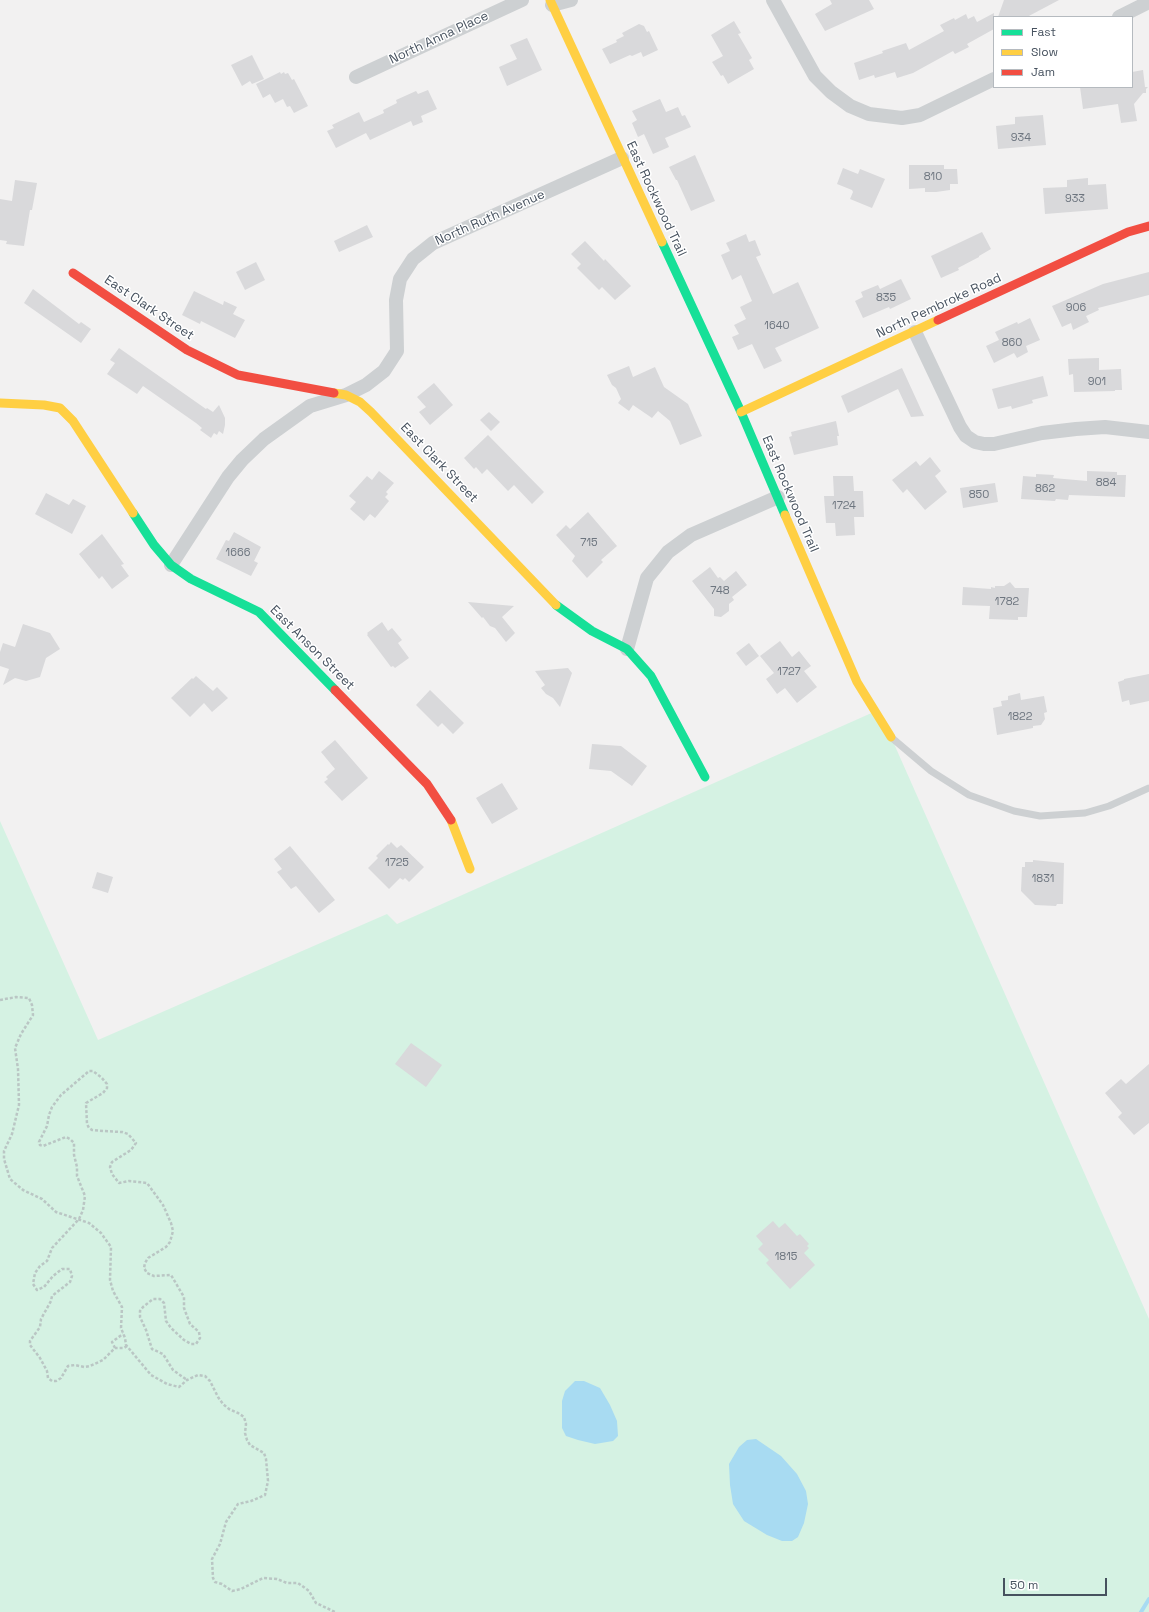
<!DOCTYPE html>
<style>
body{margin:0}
#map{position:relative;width:1149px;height:1612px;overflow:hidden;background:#f2f1f1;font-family:"Space Grotesk",sans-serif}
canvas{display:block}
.legend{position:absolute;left:993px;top:16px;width:140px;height:72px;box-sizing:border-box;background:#fff;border:1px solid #b5babf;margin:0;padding:5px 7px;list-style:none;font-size:12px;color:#47525f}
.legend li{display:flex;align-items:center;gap:8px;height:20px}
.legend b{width:20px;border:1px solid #b5babf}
.scale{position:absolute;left:1003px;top:1578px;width:104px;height:18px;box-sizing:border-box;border:2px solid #47525f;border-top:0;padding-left:5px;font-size:12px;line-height:14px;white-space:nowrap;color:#47525f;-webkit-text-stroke:3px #fff;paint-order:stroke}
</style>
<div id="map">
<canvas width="1149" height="1612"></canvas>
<ul class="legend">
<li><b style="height:5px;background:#16e098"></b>Fast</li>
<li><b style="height:5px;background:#ffcf43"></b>Slow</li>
<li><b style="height:5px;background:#f24e42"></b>Jam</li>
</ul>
<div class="scale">50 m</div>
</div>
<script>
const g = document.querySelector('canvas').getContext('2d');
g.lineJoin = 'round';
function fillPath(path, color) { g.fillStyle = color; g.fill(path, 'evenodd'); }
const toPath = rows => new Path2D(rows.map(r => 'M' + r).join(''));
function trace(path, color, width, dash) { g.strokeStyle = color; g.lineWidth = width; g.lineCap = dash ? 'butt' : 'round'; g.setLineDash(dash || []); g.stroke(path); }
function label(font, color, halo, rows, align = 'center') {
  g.font = font + ' "Space Grotesk",sans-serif'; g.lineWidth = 3; g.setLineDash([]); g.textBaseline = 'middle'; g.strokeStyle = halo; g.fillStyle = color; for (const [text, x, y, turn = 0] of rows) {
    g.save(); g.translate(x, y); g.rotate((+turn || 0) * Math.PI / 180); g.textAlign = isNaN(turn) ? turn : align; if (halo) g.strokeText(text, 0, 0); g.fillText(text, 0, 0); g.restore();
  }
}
const green = toPath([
 [876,711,891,737,1149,1319,1149,1612,0,1612,0,821,98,1040,387,914,397,924]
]);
const water = toPath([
 [575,1381,584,1381,600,1388,610,1405,617,1421,618,1436,613,1441,595,1444,578,1440,566,1436,562,1428,562,1401,565,1391],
 [756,1439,781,1456,797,1474,806,1491,808,1504,804,1523,798,1537,792,1541,782,1541,767,1535,744,1521,733,1504,730,1485,729,1464,739,1447,747,1440]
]);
const stream = toPath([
 [1141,1612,1149,1599]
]);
const building = toPath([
 [830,0,869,0,874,9,825,31,815,14,832,4],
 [1004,0,1059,0,1027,17,998,17],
 [994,13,994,29,967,44,969,47,955,54,953,51,913,73,897,78,895,72,875,78,874,75,859,80,854,63,883,53,882,51,906,43,909,50,944,31,940,25,954,18,955,20,966,14,968,19,974,16,977,22],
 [734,21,741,33,738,34,752,58,749,60,754,69,728,84,723,75,721,76,712,62,723,56,711,35],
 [639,24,644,26,647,32,649,31,658,50,643,57,641,52,632,56,630,55,610,64,602,49,617,42,616,40,624,36,622,33],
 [527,38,542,70,507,86,499,67,517,59,510,45],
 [252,55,264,79,252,84,250,81,242,86,231,65],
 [1143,70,1145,87,1148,87,1146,89,1146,93,1143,93,1134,104,1137,121,1121,123,1118,104,1083,109,1080,87,1132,87,1132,72],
 [280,72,281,74,284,72,285,74,288,73,292,80,294,79,308,106,294,113,290,106,287,107,283,99,275,103,270,94,263,98,256,84],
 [428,90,437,109,421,116,423,122,413,126,411,121,370,140,366,133,336,148,327,131,334,128,332,125,359,112,364,122,384,113,383,110,397,103,396,100,416,91,418,94],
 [660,99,666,112,678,107,682,116,685,115,691,127,665,138,669,147,653,154,644,134,638,137,632,123,637,120,632,111],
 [1043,115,1046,145,998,149,996,126,1015,124,1015,117],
 [695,155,715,201,691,211,677,180,676,180,669,167],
 [909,165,944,165,944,169,957,169,958,184,950,184,950,190,936,192,925,192,925,188,909,189],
 [843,168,858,174,860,169,885,179,872,208,850,199,853,192,852,190,837,184],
 [1088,178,1088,185,1106,184,1108,209,1045,214,1043,188,1067,187,1067,180],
 [15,180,37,183,32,210,30,210,24,246,6,244,7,241,0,240,0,199,12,201],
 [367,225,373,237,339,252,334,241],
 [982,232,991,249,979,256,979,257,958,268,959,270,941,278,931,256],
 [746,234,749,242,755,240,761,255,756,257,773,294,798,282,819,328,775,348,782,361,764,369,752,344,738,350,732,337,739,334,734,325,746,319,740,307,752,301,741,275,732,280,721,255,730,251,726,243],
 [585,241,604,261,605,259,631,286,615,300,602,287,599,290,577,268,581,264,571,254],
 [256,262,265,280,245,290,236,272],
 [1149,272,1149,295,1098,308,1099,310,1086,316,1089,322,1073,330,1071,323,1062,327,1052,306,1103,284],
 [901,279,911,299,890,309,889,307,863,318,855,301,863,297,861,292,878,285,880,289],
 [33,289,79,324,81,322,91,329,81,343,24,303],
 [194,291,223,305,224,301,237,307,233,314,245,320,235,338,201,321,200,324,182,315],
 [1030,318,1040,340,1026,346,1028,352,1017,358,1014,353,994,363,986,346,999,340,995,332,1017,322,1018,324],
 [119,348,206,409,207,408,213,412,219,405,225,418,225,425,223,434,219,431,217,435,214,433,211,438,200,430,202,428,196,423,143,386,137,394,107,374,115,363,110,360],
 [1099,358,1099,370,1121,369,1122,390,1115,390,1115,391,1074,392,1073,374,1069,375,1068,359],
 [629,366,633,377,655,367,664,387,688,404,702,436,680,445,670,421,658,411,652,418,633,405,629,411,618,403,621,399,616,388,612,385,607,375],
 [902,368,924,416,911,417,898,389,848,413,841,396],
 [1043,376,1048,396,1032,400,1033,403,1012,409,1011,406,998,409,992,389],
 [434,383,453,405,430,425,419,412,426,407,417,397],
 [489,412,500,422,491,431,480,420],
 [836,421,839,436,837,436,838,445,794,455,789,437,792,436,791,432],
 [488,435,544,492,532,504,514,485,508,491,487,469,482,474,476,467,474,469,464,458],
 [930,457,941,471,935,476,947,492,925,510,907,489,903,493,892,480,916,461,920,466],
 [379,471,394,483,386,492,388,494,385,497,389,501,375,518,370,514,364,521,350,509,356,502,349,496,367,476,372,480],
 [1087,471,1117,472,1117,475,1126,475,1125,497,1069,495,1068,500,1056,499,1055,501,1021,499,1023,476,1036,477,1036,474,1054,475,1053,478,1087,481],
 [833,476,853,476,854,491,863,491,864,517,854,517,855,535,836,536,835,523,826,523,824,496,834,496],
 [995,483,998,502,963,508,960,488],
 [46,493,69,505,73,499,86,506,72,534,35,514],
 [588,512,617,546,601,560,603,562,587,578,572,561,575,556,556,535,566,525,570,529],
 [234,532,261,547,254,561,258,563,251,576,216,559,226,540,229,541],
 [102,534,124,564,121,565,129,576,112,589,102,576,99,579,79,554],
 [710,567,718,578,720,577,724,581,736,571,747,585,732,597,734,600,729,604,729,611,721,617,714,616,714,609,692,581],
 [1010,582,1015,588,1029,588,1027,617,1018,617,1018,620,989,619,990,606,962,605,963,587,991,589,991,587,995,588,995,586,1004,586],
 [468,602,514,606,502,617,515,633,506,642,495,628,490,626,483,617,482,618],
 [382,622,388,631,392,628,402,640,398,643,409,658,395,668,393,666,391,667,367,635,368,634,367,633],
 [23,624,50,633,60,649,46,658,40,677,26,681,15,678,3,685,9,669,0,666,0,652,3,643,15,647],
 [780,641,792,657,799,651,811,666,804,671,817,687,797,703,785,688,777,694,766,679,774,673,760,656],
 [749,643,759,656,746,666,736,653],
 [568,668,572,673,560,707,553,698,546,694,541,688,545,685,535,671],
 [1149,674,1149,701,1130,705,1129,700,1122,702,1118,682,1124,680,1124,679],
 [196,676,213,691,217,687,228,698,212,712,204,703,190,717,171,698,192,678,193,679],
 [430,690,464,723,453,734,442,723,438,727,416,705],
 [1020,693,1021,700,1044,696,1047,712,1044,713,1045,719,1041,725,1033,726,1033,728,997,735,993,708,1002,706,1001,701,1008,700,1008,696],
 [335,740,368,778,342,801,324,782,328,779,326,777,335,769,321,752],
 [592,744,621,746,647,766,632,786,611,771,589,769],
 [502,783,518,809,492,824,476,798],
 [391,842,397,848,401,845,424,867,409,882,405,878,403,880,400,878,389,889,368,868,378,858,376,856,388,844,389,845],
 [290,846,335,900,319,913,296,886,291,889,277,872,282,869,274,859],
 [1033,860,1064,863,1063,904,1057,904,1056,906,1035,905,1021,891,1022,867,1025,867,1025,862,1033,862],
 [97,872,113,877,108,893,92,888],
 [411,1043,442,1065,426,1087,395,1064],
 [1149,1064,1149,1123,1134,1135,1118,1117,1122,1113,1105,1093,1121,1079,1126,1084],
 [773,1221,779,1228,785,1223,797,1236,800,1234,809,1244,807,1246,809,1248,804,1253,815,1265,790,1289,766,1263,769,1260,758,1249,763,1244,756,1236]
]);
const path = toPath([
 [0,1000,16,997,29,998,32,1005,33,1015,21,1034,15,1048,18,1069,19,1105,12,1134,4,1151,4,1159,10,1179,23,1190,42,1199,56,1212,89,1223,101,1233,111,1247,110,1280,113,1291,122,1307,121,1328,125,1338,126,1345,151,1375,167,1384,179,1387,187,1380,198,1375,205,1376,210,1381,218,1397,223,1404,229,1409,238,1413,244,1417,246,1424,245,1433,247,1440,250,1445,264,1453,266,1459,268,1481,265,1495,251,1501,238,1504,226,1522,220,1544,212,1559,213,1578,215,1582,222,1584,232,1591,241,1589,263,1578,277,1579,287,1583,298,1583,309,1591,316,1603,335,1612],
 [127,1346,124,1348,115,1348,103,1360,90,1366,84,1367,75,1365,68,1366,61,1378,56,1381,52,1381,48,1378,47,1371,40,1358,30,1345,30,1341,40,1327,41,1319,51,1301,52,1296,70,1282,72,1276,70,1269,62,1269,53,1276,44,1287,37,1290,33,1284,35,1273,40,1266,47,1261,52,1248,79,1219,83,1210,85,1196,77,1176,77,1167,74,1155,74,1143,70,1139,66,1137,43,1146,40,1145,39,1142,47,1126,49,1115,52,1107,61,1095,89,1071,93,1071,101,1077,107,1084,107,1088,103,1093,86,1103,87,1124,89,1128,92,1130,103,1131,122,1132,128,1134,136,1143,131,1150,112,1162,110,1167,112,1174,119,1183,129,1181,147,1183,163,1205,171,1223,173,1231,170,1242,166,1247,148,1258,145,1263,144,1268,147,1273,154,1276,171,1275,184,1297,184,1308,190,1324,199,1332,200,1338,196,1344,191,1344,184,1340,171,1328,166,1321,164,1303,160,1299,153,1299,143,1307,140,1311,140,1317,146,1330,152,1349,163,1354,173,1370,187,1380],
 [115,1348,112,1342,123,1334]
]);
const lane = toPath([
 [892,738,931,771,969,795,1014,811,1040,816,1085,813,1109,806,1149,788]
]);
const street = toPath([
 [773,0,815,76,831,92,850,106,869,114,902,118,920,115,994,79],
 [552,5,571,0],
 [1119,17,1149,2],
 [356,77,522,0],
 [915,332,960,427,966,436,975,442,984,444,994,444,1042,433,1076,429,1105,427,1149,432],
 [171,565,228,477,242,460,264,439,310,406,346,395,366,385,384,371,397,351,396,300,400,279,413,259,433,243,622,158],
 [627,649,647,578,668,552,691,535,778,497]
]);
const fast = toPath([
 [662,242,741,412,785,515],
 [133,513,154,545,171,565,191,579,259,612,335,690],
 [556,605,592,631,627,649,651,676,705,777]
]);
const slow = toPath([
 [550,0,662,242],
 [334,393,346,395,360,402,371,412,556,605],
 [0,403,44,405,60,408,73,421,133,513],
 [741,412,938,320],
 [785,515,857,682,891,737],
 [451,820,470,869]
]);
const jam = toPath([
 [73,273,187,350,238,375,334,393],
 [938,320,1128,232,1149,226],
 [335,690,427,784,451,820]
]);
const numberNames = [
 ["934",1021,138],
 ["810",933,177],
 ["933",1075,199],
 ["835",886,298],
 ["906",1076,308],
 ["1640",777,326],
 ["860",1012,343],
 ["901",1097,382],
 ["884",1106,483],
 ["862",1045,489],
 ["850",979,495],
 ["1724",844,506],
 ["715",589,543],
 ["1666",238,553],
 ["748",720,591],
 ["1782",1007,602],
 ["1727",789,672],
 ["1822",1020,717],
 ["1725",397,863],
 ["1831",1043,879],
 ["1815",786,1257]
];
const streetNames = [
 ["North Anna Place",439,38,-25],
 ["East Rockwood Trail",656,199,65],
 ["North Ruth Avenue",490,218,-24],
 ["North Pembroke Road",939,306,-25],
 ["East Clark Street",149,308,34],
 ["East Clark Street",439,463,46],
 ["East Rockwood Trail",790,494,67],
 ["East Anson Street",312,648,45]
];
fillPath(green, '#d5f2e3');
fillPath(water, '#a8dbf2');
trace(stream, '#a8dbf2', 4);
fillPath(building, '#d9d9db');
trace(path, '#bac6c4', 2.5, [3, 2]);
trace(lane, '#cdd0d2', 7);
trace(street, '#cdd0d2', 14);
trace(fast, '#16e098', 9);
trace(slow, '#ffcf43', 9);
trace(jam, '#f24e42', 9);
label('11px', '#6d757f', null, numberNames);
label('13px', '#47525f', '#fff', streetNames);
</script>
